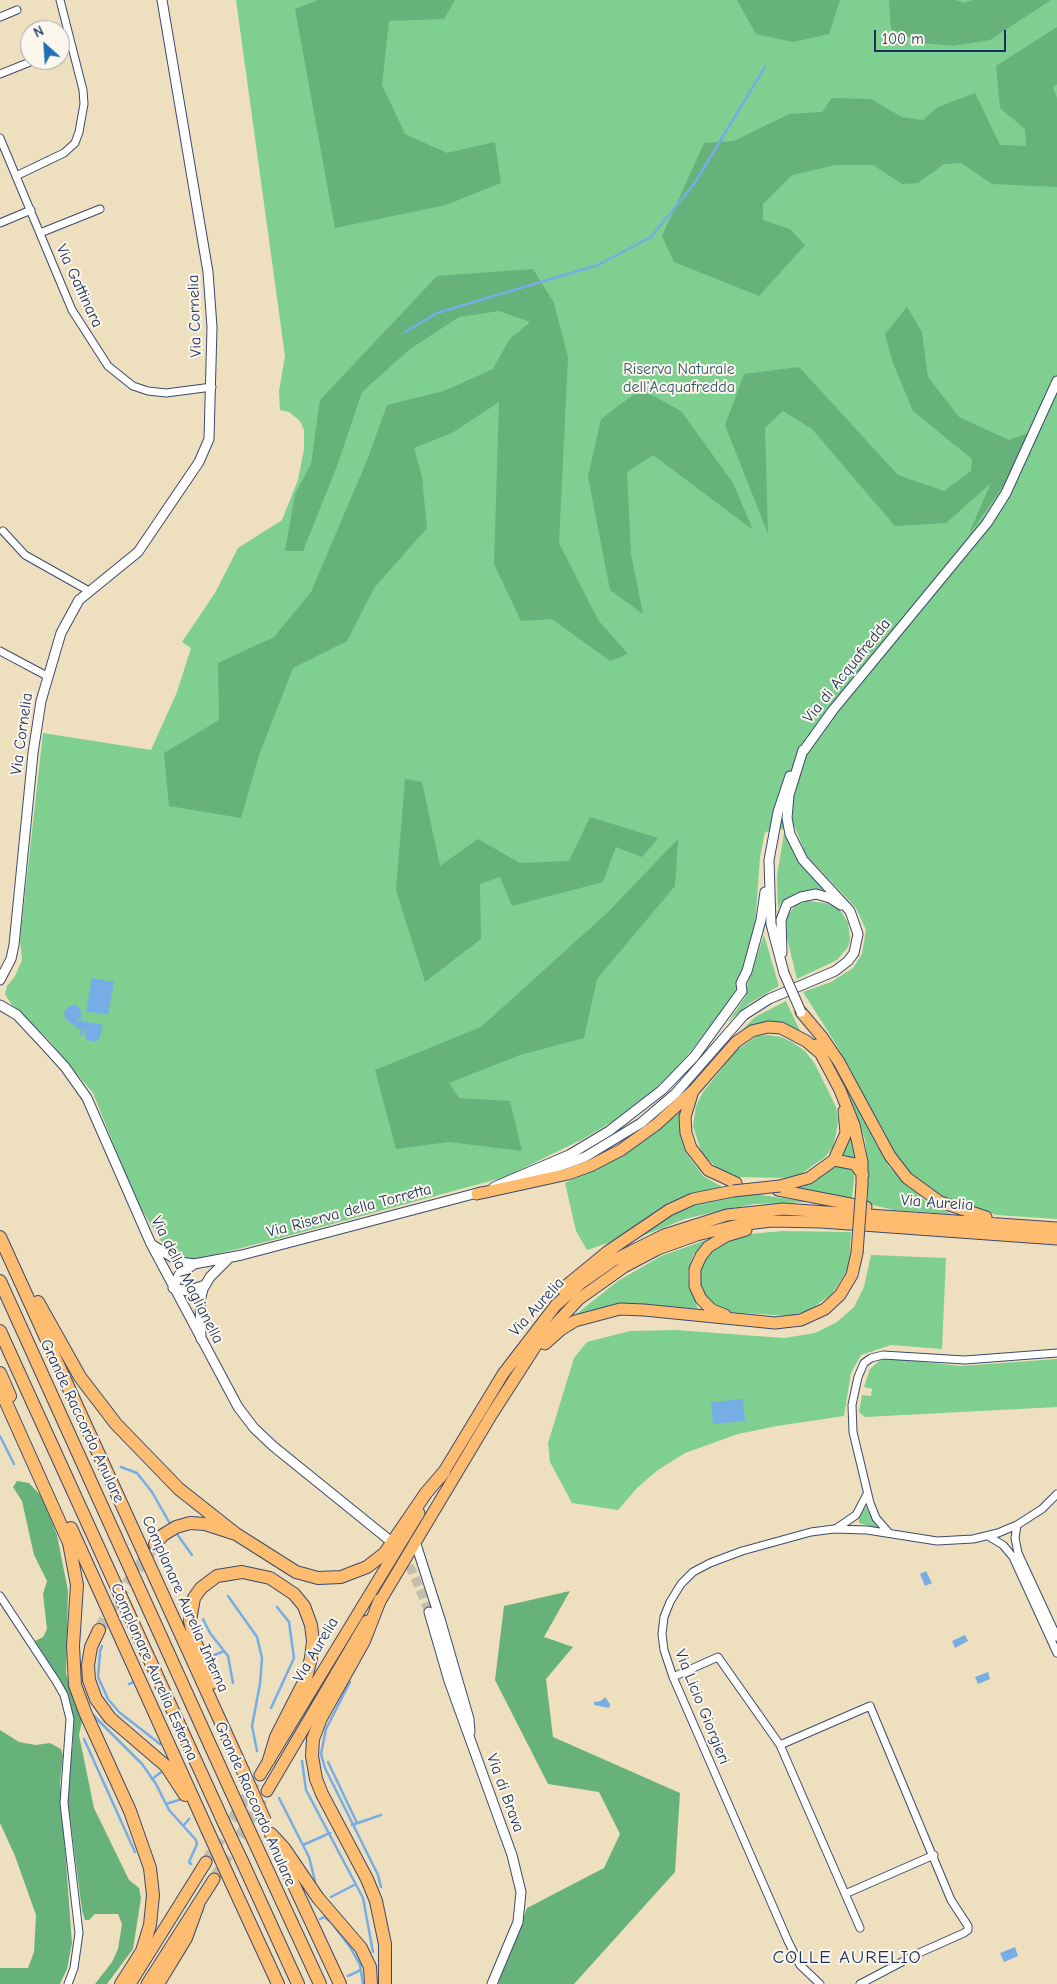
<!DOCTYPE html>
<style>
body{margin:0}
#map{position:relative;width:1057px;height:1984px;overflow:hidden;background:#eee0bf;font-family:"Comic Neue",sans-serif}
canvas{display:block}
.north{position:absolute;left:20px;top:20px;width:50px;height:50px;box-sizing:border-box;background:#fbf7ec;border:1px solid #a1a7b3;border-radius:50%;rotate:334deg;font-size:14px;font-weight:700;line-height:20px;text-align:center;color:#1b2f5e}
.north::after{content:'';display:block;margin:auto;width:18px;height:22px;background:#1f6fb2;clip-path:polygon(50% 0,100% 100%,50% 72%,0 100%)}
.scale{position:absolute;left:874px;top:30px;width:132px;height:22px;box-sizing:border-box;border:2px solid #1b2f5e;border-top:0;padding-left:6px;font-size:15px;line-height:18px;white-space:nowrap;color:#1b2f5e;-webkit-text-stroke:4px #fbf7ec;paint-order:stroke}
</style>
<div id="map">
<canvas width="1057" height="1984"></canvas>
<div class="north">N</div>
<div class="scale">100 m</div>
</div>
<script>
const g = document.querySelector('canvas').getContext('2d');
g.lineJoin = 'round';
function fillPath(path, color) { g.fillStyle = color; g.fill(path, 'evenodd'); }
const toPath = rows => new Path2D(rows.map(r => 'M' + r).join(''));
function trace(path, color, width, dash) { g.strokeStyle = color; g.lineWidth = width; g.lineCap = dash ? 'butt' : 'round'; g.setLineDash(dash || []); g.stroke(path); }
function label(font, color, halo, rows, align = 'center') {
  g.font = font + ' "Comic Neue",sans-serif'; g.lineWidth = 4; g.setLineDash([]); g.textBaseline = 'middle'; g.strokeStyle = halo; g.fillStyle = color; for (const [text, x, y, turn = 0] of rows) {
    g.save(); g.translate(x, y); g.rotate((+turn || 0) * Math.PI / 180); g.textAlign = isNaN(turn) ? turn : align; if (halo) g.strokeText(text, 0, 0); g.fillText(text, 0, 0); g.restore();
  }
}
const green = toPath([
 [236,0,1057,0,1057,1219,997,1215,948,1201,916,1180,893,1152,839,1049,803,992,831,982,853,968,862,954,866,930,856,908,806,855,795,827,765,832,760,857,754,940,742,978,729,1002,680,1065,651,1093,622,1116,583,1139,505,1177,277,1239,197,1259,190,1259,173,1251,160,1240,135,1198,93,1093,48,1039,12,1005,5,994,7,986,15,976,22,960,20,939,43,733,151,750,177,692,191,648,182,642,215,593,238,548,282,520,298,480,304,449,304,430,300,421,289,412,280,410,279,391,285,356],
 [784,833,798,860,823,888,822,890,796,893,782,901,778,908,777,876],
 [808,901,826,903,840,910,848,923,850,939,848,947,837,960,797,979,787,938,786,917,795,906],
 [764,935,779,986,750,1003,728,1022,746,996,748,983],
 [786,1001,800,1031,782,1023,751,1026,740,1032,755,1017],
 [769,1035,781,1037,792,1042,805,1051,815,1064,836,1107,838,1122,836,1134,833,1147,825,1157,801,1174,787,1178,738,1177,719,1169,702,1154,693,1126,696,1106,703,1092,736,1051,757,1036],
 [848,1091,849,1091,889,1167,924,1200,951,1214,894,1210,868,1204,868,1164,865,1140],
 [680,1111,680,1129,686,1153,703,1176,724,1188,611,1242,587,1250,576,1231,565,1183,614,1160,658,1131],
 [849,1137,851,1137,855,1159,842,1155],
 [836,1166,855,1170,852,1198,798,1188,814,1182],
 [755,1194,808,1202,754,1204,714,1212,685,1219,632,1240,645,1230,686,1206,710,1200],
 [783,1231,851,1232,849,1267,832,1294,808,1311,789,1316,727,1312,709,1304,699,1285,698,1274,705,1255,724,1241,750,1234],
 [709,1239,693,1255,688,1272,689,1284,698,1309,647,1304,626,1304,575,1315,618,1281,661,1256],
 [871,1255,946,1258,942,1349,891,1345,861,1355,851,1373,844,1416,777,1426,738,1434,685,1453,658,1470,638,1487,618,1510,572,1503,550,1462,548,1443,574,1358,587,1342,630,1331,676,1330,784,1338,815,1333,837,1322,854,1307,864,1287],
 [897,1359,961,1366,1057,1359,1057,1407,865,1417,859,1412,862,1395,871,1396,872,1389,864,1387,870,1369,880,1360],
 [866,1507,877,1527,876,1528,859,1523,859,1517]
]);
const forest = toPath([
 [318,0,455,0,444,19,389,21,382,85,405,134,447,153,495,142,501,183,446,205,335,228,295,9],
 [737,0,840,0,829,34,793,42,756,34],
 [889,0,956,0,964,3,973,0,1051,0,990,40,953,46,923,43,891,29],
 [1057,27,1057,84,1053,88,1057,98,1057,187,992,184,961,163,944,164,918,183,902,184,873,165,836,165,792,175,763,204,763,220,790,229,805,245,759,296,674,262,662,236,704,143,734,141,789,114,822,112,832,98,871,99,902,117,923,120,938,107,975,93,1000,145,1026,146,1025,129,1000,108,996,66],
 [533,269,554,303,568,357,559,543,598,620,628,654,610,661,552,619,521,621,494,564,499,402,452,433,414,448,422,477,427,528,374,588,347,641,293,668,259,755,241,818,169,806,164,753,219,720,218,663,274,637,311,592,368,458,387,405,444,391,493,369,509,340,530,322,499,311,459,317,410,349,362,392,337,466,303,551,285,551,295,494,311,464,320,400,437,276],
 [907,307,922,332,928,377,959,417,1009,440,1029,433,1006,482,968,536,991,483,946,523,895,526,812,429,783,411,765,428,768,534,725,425,744,374,799,367,898,475,944,491,971,471,972,459,913,411,893,363,885,334],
 [641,389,681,411,733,483,753,530,653,455,627,472,631,554,643,614,610,590,588,477,601,419],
 [405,779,422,782,440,866,478,839,520,863,569,861,590,817,658,838,642,857,616,847,603,882,512,906,500,877,480,884,481,939,425,982,396,890],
 [678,839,675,886,597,979,584,1038,520,1055,449,1083,459,1098,510,1101,522,1151,449,1142,396,1149,375,1070,481,1027,607,913],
 [17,1481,29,1483,42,1497,57,1535,68,1591,66,1674,82,1721,79,1735,94,1808,129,1880,139,1888,141,1898,133,1949,107,1984,95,1984,112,1962,118,1949,122,1924,118,1914,95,1914,89,1920,85,1920,82,1910,66,1786,73,1744,72,1718,59,1679,35,1641,43,1637,47,1629,43,1594,47,1581,34,1555,22,1501,13,1487],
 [570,1591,544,1637,573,1647,546,1679,553,1737,680,1793,675,1872,574,1984,498,1984,527,1908,604,1868,620,1834,599,1792,548,1784,495,1680,504,1606],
 [0,1730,19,1742,36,1745,50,1743,61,1749,63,1756,60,1782,72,1943,67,1969,60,1984,0,1984,0,1968,28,1968,34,1952,36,1915,15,1856,0,1823]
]);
const water = toPath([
 [92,978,114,982,108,1015,86,1011],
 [71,1005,76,1005,81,1010,81,1019,78,1018,77,1020,103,1025,99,1040,93,1042,86,1039,84,1027,83,1035,79,1036,81,1030,65,1019,64,1011],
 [743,1399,745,1421,713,1424,711,1402],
 [926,1571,932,1583,925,1586,920,1574],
 [965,1635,968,1641,955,1648,952,1641],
 [988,1672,990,1679,978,1684,975,1677],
 [605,1697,610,1704,609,1708,594,1705,594,1702,601,1701],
 [1015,1947,1018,1956,1004,1962,1000,1953]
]);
const stream = toPath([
 [405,332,437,313,598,265,651,237,694,184,765,67],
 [0,1436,14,1464],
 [121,1467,137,1473,152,1492,169,1522],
 [177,1534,192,1555],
 [228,1596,257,1637,262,1658,260,1684,252,1726,257,1751],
 [203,1619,210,1633,228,1656,233,1683],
 [100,1651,102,1646],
 [100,1653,98,1677,108,1699,119,1712,160,1744],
 [210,1657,224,1651],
 [350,1682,326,1729,321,1754,325,1768,378,1875,381,1887],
 [129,1684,134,1682],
 [271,1708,294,1658,289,1622,277,1607],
 [92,1716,94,1716,142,1764,156,1784,169,1810,196,1840,197,1844,189,1862,191,1864],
 [84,1739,135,1852],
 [302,1761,306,1790,363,1898,373,1952],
 [328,1762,357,1823],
 [152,1779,164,1770],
 [279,1798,309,1857,315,1881],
 [166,1804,179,1800],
 [184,1825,189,1819],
 [352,1825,381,1815],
 [303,1845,330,1833],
 [331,1897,356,1884],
 [320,1919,324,1917,331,1922,350,1947,360,1965,363,1984],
 [348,1976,361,1970]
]);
const tertiaryTunnel = toPath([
 [402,1554,413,1573,429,1612]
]);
const trunkTunnel = toPath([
 [206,1862,260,1775],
 [214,1879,267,1791]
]);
const motorwayTunnel = toPath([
 [99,1630,112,1607,155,1544]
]);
const minor = toPath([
 [0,17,17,10],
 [60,50,63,48],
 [0,74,35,60],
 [0,138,72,310,108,366,133,386,148,391,166,393,212,387],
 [16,176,64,153,75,143,79,132,84,104,83,90,60,0],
 [0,223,31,210],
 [40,233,100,209],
 [3,531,25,555,89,591],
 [0,651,47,676],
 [1017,1525,1015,1538,1018,1553,1057,1637],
 [837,1528,856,1515,867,1494],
 [889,1533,876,1518,870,1503,853,1432,852,1405,858,1377,864,1363,871,1358,883,1355,965,1360,1057,1353],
 [988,1536,1003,1545,1013,1557,1057,1653],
 [0,1596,56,1681,64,1695,70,1719,64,1803,79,1933,74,1968,68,1984],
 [673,1677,718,1657,780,1745,860,1928],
 [780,1745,870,1706,951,1900,968,1926,968,1930,964,1933,919,1953,860,1984],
 [845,1894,934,1855],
 [820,1984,800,1965,788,1941,673,1677,664,1650,662,1634,664,1617,670,1602,681,1584,693,1572,710,1563,742,1551,811,1532,834,1529,867,1530,937,1541,973,1539,998,1533,1017,1525,1042,1509,1057,1494]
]);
const tertiary = toPath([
 [802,753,833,710,987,523,1006,493,1057,381],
 [782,953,781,920,787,904,801,897,816,894,830,898,841,905],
 [784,973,771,924,769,860,778,812,790,776],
 [0,980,11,959,14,945,33,753,41,701,61,633,79,600,138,552,199,462,209,439,212,327,208,272,162,0],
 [0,1005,17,1015,45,1045,65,1067,87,1098,151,1244,238,1407,254,1428,273,1446,388,1539],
 [525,1179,585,1157,641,1123,675,1094,744,1015,769,999,835,971,848,961,854,953,858,934,850,911,803,860,790,834,787,818,789,795,803,750],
 [494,1187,569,1155,609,1131,662,1090,694,1057,742,991,741,983,747,971,761,920,765,892],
 [151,1244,180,1262,194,1264,242,1255,481,1192],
 [173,1288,179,1275,194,1264],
 [173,1288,188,1291,205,1285],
 [201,1339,200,1301,203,1289,210,1277,229,1258],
 [415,1541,440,1619,469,1719,470,1732],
 [429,1612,449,1681,512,1855,521,1892,518,1922,492,1984]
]);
const trunk = toPath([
 [801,1012,822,1037,839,1062,890,1156,907,1178,940,1202,986,1217],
 [816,1045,840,1090,854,1125,862,1162,862,1185],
 [692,1094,685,1117,686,1133,691,1148,708,1170,736,1183],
 [834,1160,855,1164,863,1175],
 [780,1186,809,1178,834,1160,846,1133,844,1111],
 [778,1190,866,1207],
 [477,1194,568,1174,590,1166,621,1150,657,1124,694,1090,736,1042,752,1031,768,1027,781,1028,806,1041,819,1052],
 [562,1289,607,1252,669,1210,693,1199,733,1191],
 [725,1315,712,1310,701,1299,695,1286,695,1269,701,1256,708,1247,726,1236,746,1230],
 [545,1344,562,1329,575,1321,620,1309,644,1310,775,1323,801,1320,825,1309,840,1295,852,1275,857,1253],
 [440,1478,503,1374,556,1305,581,1283,614,1260,664,1235,727,1215,783,1209,1057,1228],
 [376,1608,492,1414,537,1344,579,1299,624,1267,658,1249,697,1235,738,1225,772,1221,821,1222,1057,1239],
 [260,1775,419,1513],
 [267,1791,367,1621],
 [130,1984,206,1862],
 [147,1984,214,1879]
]);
const motorway = toPath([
 [0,1237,243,1771],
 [0,1281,230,1789],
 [38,1302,80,1377,116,1424,179,1489,236,1534],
 [0,1331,224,1823],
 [0,1373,10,1396],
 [0,1389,69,1543,77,1585,73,1646,75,1685,85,1712,130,1811,150,1868,153,1895,150,1925,142,1951,121,1984],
 [71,1528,207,1829],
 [155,1544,163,1535,176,1527,190,1523,205,1524,236,1534,296,1572,318,1578,341,1577,367,1567,385,1553,426,1493,444,1472],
 [380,1600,364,1641,321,1718,313,1739,312,1756,316,1779,322,1794,367,1879,376,1901,385,1944,385,1984],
 [99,1630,91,1647,88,1665,89,1680,96,1699,110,1718,166,1766,185,1795],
 [212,1683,194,1639,190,1621,194,1598,201,1588,217,1576,242,1572,270,1578,294,1594,304,1606,311,1625,313,1641,311,1658,306,1678,276,1737,269,1760],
 [271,1834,284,1848,318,1898,361,1948,370,1967,371,1984],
 [254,1841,320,1984],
 [280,1855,340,1984],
 [242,1861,298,1984],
 [231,1882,278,1984],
 [158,1984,186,1938,198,1905]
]);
const tertiaryBridge = toPath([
 [784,973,801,1012]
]);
const trunkBridge = toPath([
 [733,1191,780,1186],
 [857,1253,862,1185]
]);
const motorwayBridge = toPath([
 [243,1771,265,1821],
 [230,1789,254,1841],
 [224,1823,242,1861],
 [207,1829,231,1882]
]);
const streetNames = [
 ["Via Gattinara",79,286,65],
 ["Via Cornelia",195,316,-92],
 ["Via di Acquafredda",847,671,-51],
 ["Via Cornelia",22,734,-82],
 ["Via Aurelia",937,1203,4],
 ["Via Riserva della Torretta",349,1211,-15],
 ["Via della Maglianella",187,1280,63],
 ["Via Aurelia",537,1307,-48],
 ["Grande Raccordo Anulare",82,1421,65],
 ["Complanare Aurelia Interna",185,1604,66],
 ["Via Aurelia",316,1650,-59],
 ["Complanare Aurelia Esterna",154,1672,66],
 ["Via Licio Giorgieri",702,1707,68],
 ["Via di Brava",505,1793,70],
 ["Grande Raccordo Anulare",255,1804,66]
];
const parkNames = [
 ["Riserva Naturale",679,369],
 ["dell'Acquafredda",679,387]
];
const quarterNames = [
 ["COLLE AURELIO",847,1958]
];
fillPath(green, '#7fcf90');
fillPath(forest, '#67b27a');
fillPath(water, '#76ade5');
trace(stream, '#76ade5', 2.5);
trace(tertiaryTunnel, '#c4bdac', 9, [9, 4.5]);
trace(trunkTunnel, '#c4bdac', 11, [11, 5.5]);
trace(motorwayTunnel, '#c4bdac', 12, [12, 6]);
trace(minor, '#3b4a6d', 9);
trace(tertiary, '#3b4a6d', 11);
trace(trunk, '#3b4a6d', 13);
trace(motorway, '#3b4a6d', 14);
trace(minor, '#fff', 7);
trace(tertiary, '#fff', 9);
trace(trunk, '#febc71', 11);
trace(motorway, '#febc71', 12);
trace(tertiaryBridge, '#3b4a6d', 11, []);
trace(trunkBridge, '#3b4a6d', 13, []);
trace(motorwayBridge, '#3b4a6d', 14, []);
trace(tertiaryBridge, '#fff', 9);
trace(trunkBridge, '#febc71', 11);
trace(motorwayBridge, '#febc71', 12);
label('16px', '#1b2f5e', '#fbf7ec', streetNames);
label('16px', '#34576a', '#fbf7ec', parkNames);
g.letterSpacing = '1px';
label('19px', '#1b2f5e', '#fbf7ec', quarterNames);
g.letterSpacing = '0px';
</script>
